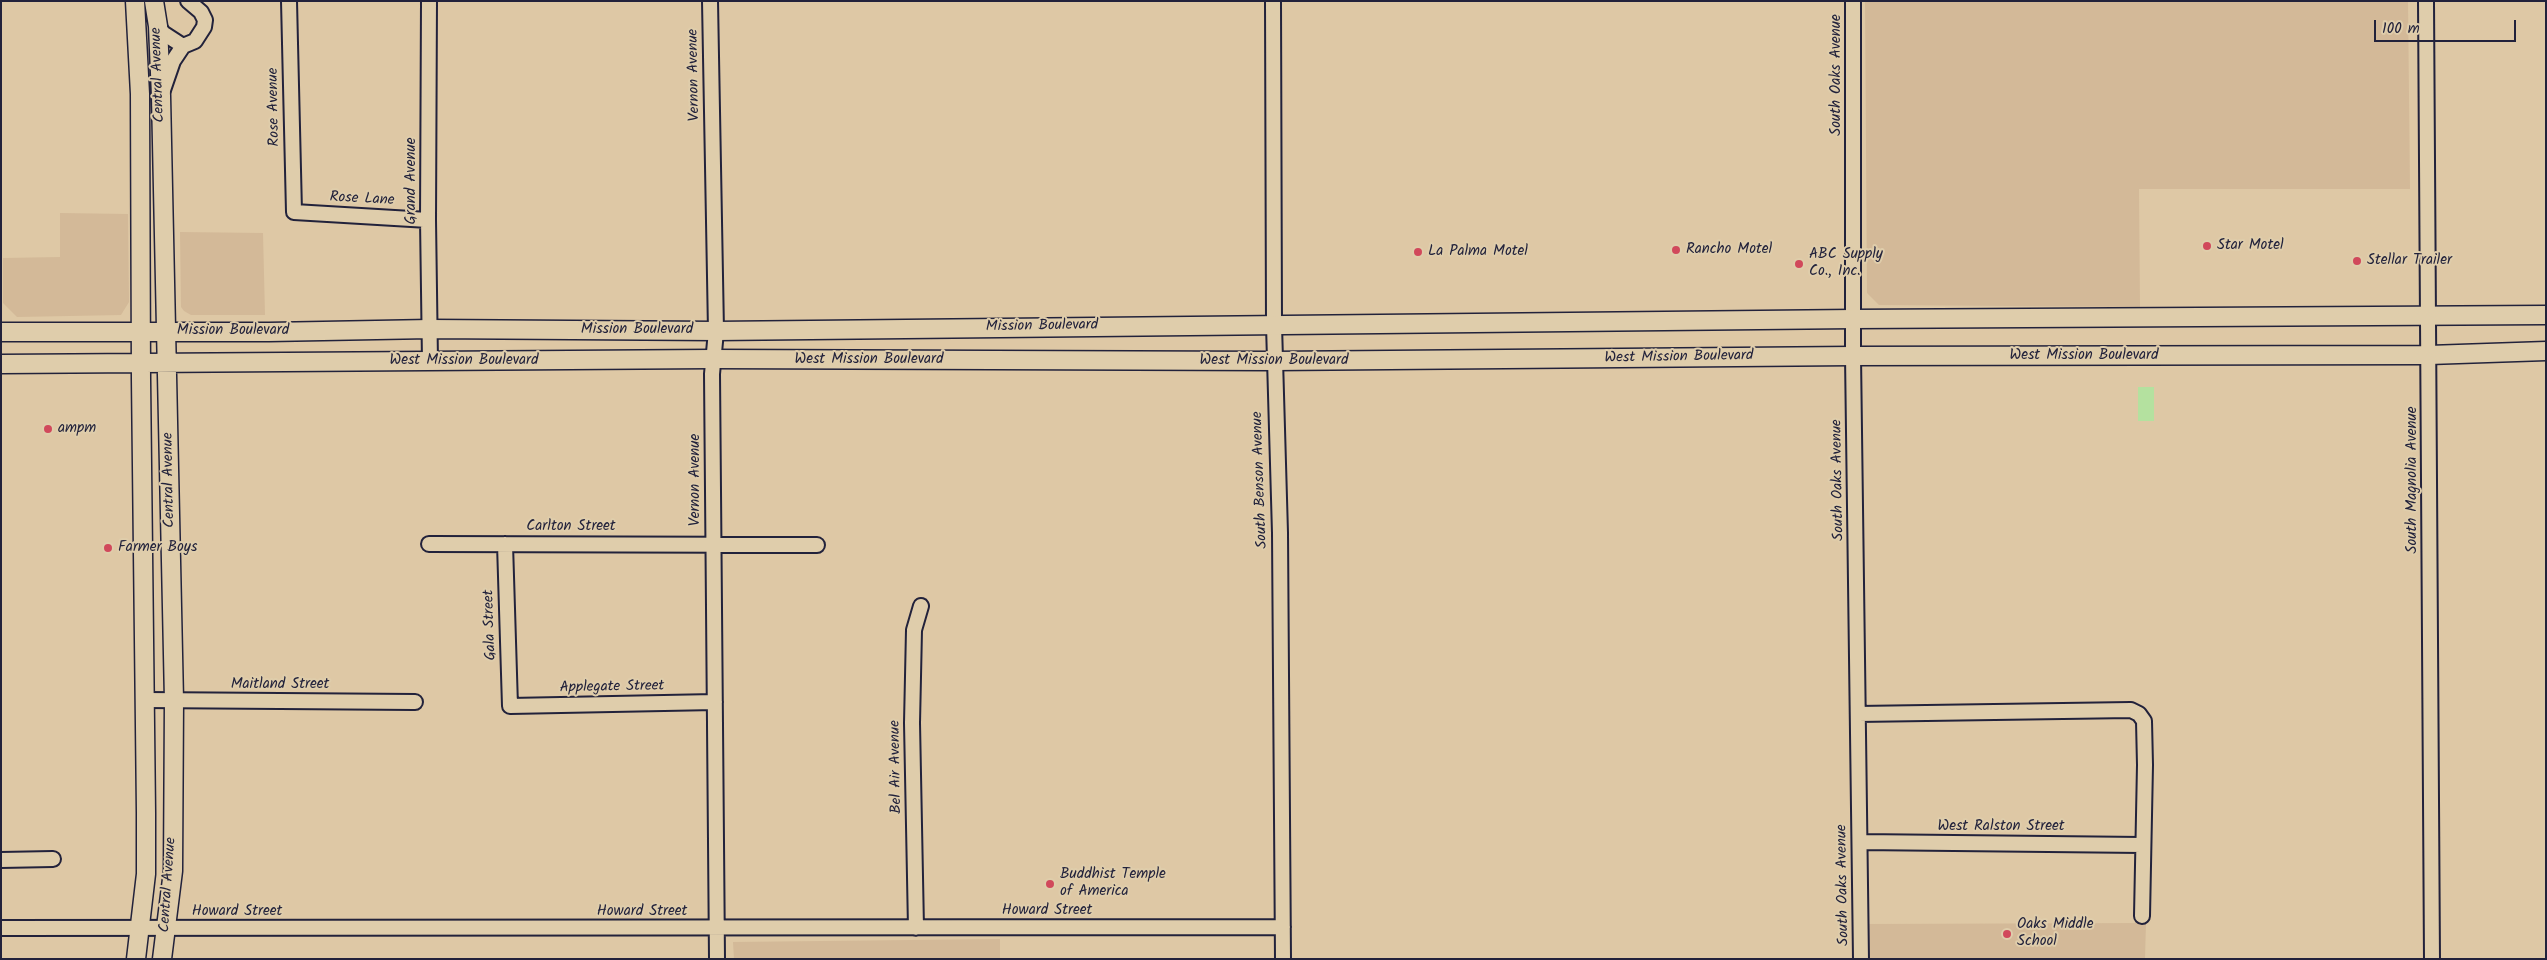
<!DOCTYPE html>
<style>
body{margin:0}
#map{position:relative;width:2547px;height:960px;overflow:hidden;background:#dec8a5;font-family:Kalam,sans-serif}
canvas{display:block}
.frame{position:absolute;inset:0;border:2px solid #22223b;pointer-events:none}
.scale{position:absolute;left:2374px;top:20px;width:142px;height:22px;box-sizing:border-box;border:2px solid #22223b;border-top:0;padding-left:6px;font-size:15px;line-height:18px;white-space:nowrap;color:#22223b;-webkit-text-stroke:4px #dfcdab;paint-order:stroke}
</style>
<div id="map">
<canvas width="2547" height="960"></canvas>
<div class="frame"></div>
<div class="scale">100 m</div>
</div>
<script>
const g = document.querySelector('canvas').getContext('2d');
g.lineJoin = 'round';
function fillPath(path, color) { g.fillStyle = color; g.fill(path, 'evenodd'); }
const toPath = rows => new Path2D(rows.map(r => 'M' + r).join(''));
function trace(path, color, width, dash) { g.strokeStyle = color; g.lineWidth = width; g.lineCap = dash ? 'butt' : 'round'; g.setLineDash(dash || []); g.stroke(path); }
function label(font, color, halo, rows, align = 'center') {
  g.font = font + ' Kalam,sans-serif'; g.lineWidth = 4; g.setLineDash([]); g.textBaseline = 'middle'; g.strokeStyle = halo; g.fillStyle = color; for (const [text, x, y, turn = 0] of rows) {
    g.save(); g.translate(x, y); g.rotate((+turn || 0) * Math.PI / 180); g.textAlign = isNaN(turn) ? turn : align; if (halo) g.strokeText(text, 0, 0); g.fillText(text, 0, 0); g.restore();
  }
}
const built = toPath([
 [1865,1,2408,1,2410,189,2139,189,2140,307,1879,305,1867,293],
 [60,213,128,214,129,302,121,315,17,317,3,303,3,258,60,257],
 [180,232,263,233,265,315,191,315,184,311,181,307],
 [2146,923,2145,959,1869,959,1868,924],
 [1000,939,1000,959,734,959,733,942]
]);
const green = toPath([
 [2138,387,2154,387,2154,421,2138,421]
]);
const minor = toPath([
 [289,1,294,212,428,220],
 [429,1,428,220,430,361],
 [710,1,716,331,712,374,717,959],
 [1273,1,1274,325,1280,533,1283,959],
 [1853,1,1853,356,1861,959],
 [2426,1,2432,959],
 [158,26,163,33,183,46],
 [183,46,195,41,204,27,205,20,201,12,188,1],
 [163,90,173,61,183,46],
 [429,544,817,545],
 [505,544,510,706,715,702],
 [145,700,415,702],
 [1858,714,2131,710,2139,714,2144,721,2145,765,2142,916],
 [1860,842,2142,845],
 [1,860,53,859],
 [1,928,1283,927],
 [916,928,912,723,914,630,921,606]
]);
const major = toPath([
 [135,1,140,94,141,379,146,813,146,874,136,959],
 [154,1,158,26,161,96,174,700,173,871,162,959],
 [1,332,269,332,430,329,716,331,1854,319,2546,315],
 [1,364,712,359,1274,361,1853,356,2429,355,2546,351]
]);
const markers = [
 [2207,246,5,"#d1495b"],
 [1676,250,5,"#d1495b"],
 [1418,252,5,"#d1495b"],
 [2357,261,5,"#d1495b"],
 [1799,264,5,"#d1495b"],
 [48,429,5,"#d1495b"],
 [108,548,5,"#d1495b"],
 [1050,884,5,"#d1495b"],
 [2007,934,5,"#d1495b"]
];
const streetNames = [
 ["Central Avenue",159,75,-92],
 ["Vernon Avenue",695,75,-91],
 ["South Oaks Avenue",1837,75,-90],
 ["Rose Avenue",275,107,-91],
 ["Grand Avenue",412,181,-90],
 ["Rose Lane",362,200,3],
 ["Mission Boulevard",1042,327,-1],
 ["Mission Boulevard",637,330],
 ["Mission Boulevard",233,331],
 ["West Mission Boulevard",2084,356],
 ["West Mission Boulevard",1679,358,-1],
 ["West Mission Boulevard",869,360],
 ["West Mission Boulevard",464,361],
 ["West Mission Boulevard",1274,361],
 ["Central Avenue",170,480,-91],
 ["Vernon Avenue",696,480,-90],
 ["South Benson Avenue",1261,480,-92],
 ["South Oaks Avenue",1839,480,-91],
 ["South Magnolia Avenue",2413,480,-90],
 ["Carlton Street",571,527],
 ["Gala Street",491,625,-92],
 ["Maitland Street",280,685],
 ["Applegate Street",612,688,-1],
 ["Bel Air Avenue",897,767,-91],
 ["West Ralston Street",2001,827],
 ["Central Avenue",169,885,-86],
 ["South Oaks Avenue",1844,885,-91],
 ["Howard Street",1047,911],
 ["Howard Street",237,912],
 ["Howard Street",642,912]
];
const poiNames = [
 ["Star Motel",2217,246],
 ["Rancho Motel",1686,250],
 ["La Palma Motel",1428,252],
 ["ABC Supply",1809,255],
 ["Co., Inc.",1809,272],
 ["Stellar Trailer",2367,261],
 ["ampm",58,429],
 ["Farmer Boys",118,548],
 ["Buddhist Temple",1060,875],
 ["of America",1060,892],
 ["Oaks Middle",2017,925],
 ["School",2017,942]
];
fillPath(built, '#d3b998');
fillPath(green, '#b4e19f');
trace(minor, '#22223b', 18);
trace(major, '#22223b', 21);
trace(minor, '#dfcdab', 14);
trace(major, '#dfcdab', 18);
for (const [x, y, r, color] of markers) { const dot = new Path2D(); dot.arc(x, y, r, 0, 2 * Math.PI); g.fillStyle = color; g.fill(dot); trace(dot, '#dfcdab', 2); }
label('15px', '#22223b', '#dfcdab', streetNames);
label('15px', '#22223b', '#dfcdab', poiNames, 'left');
</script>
